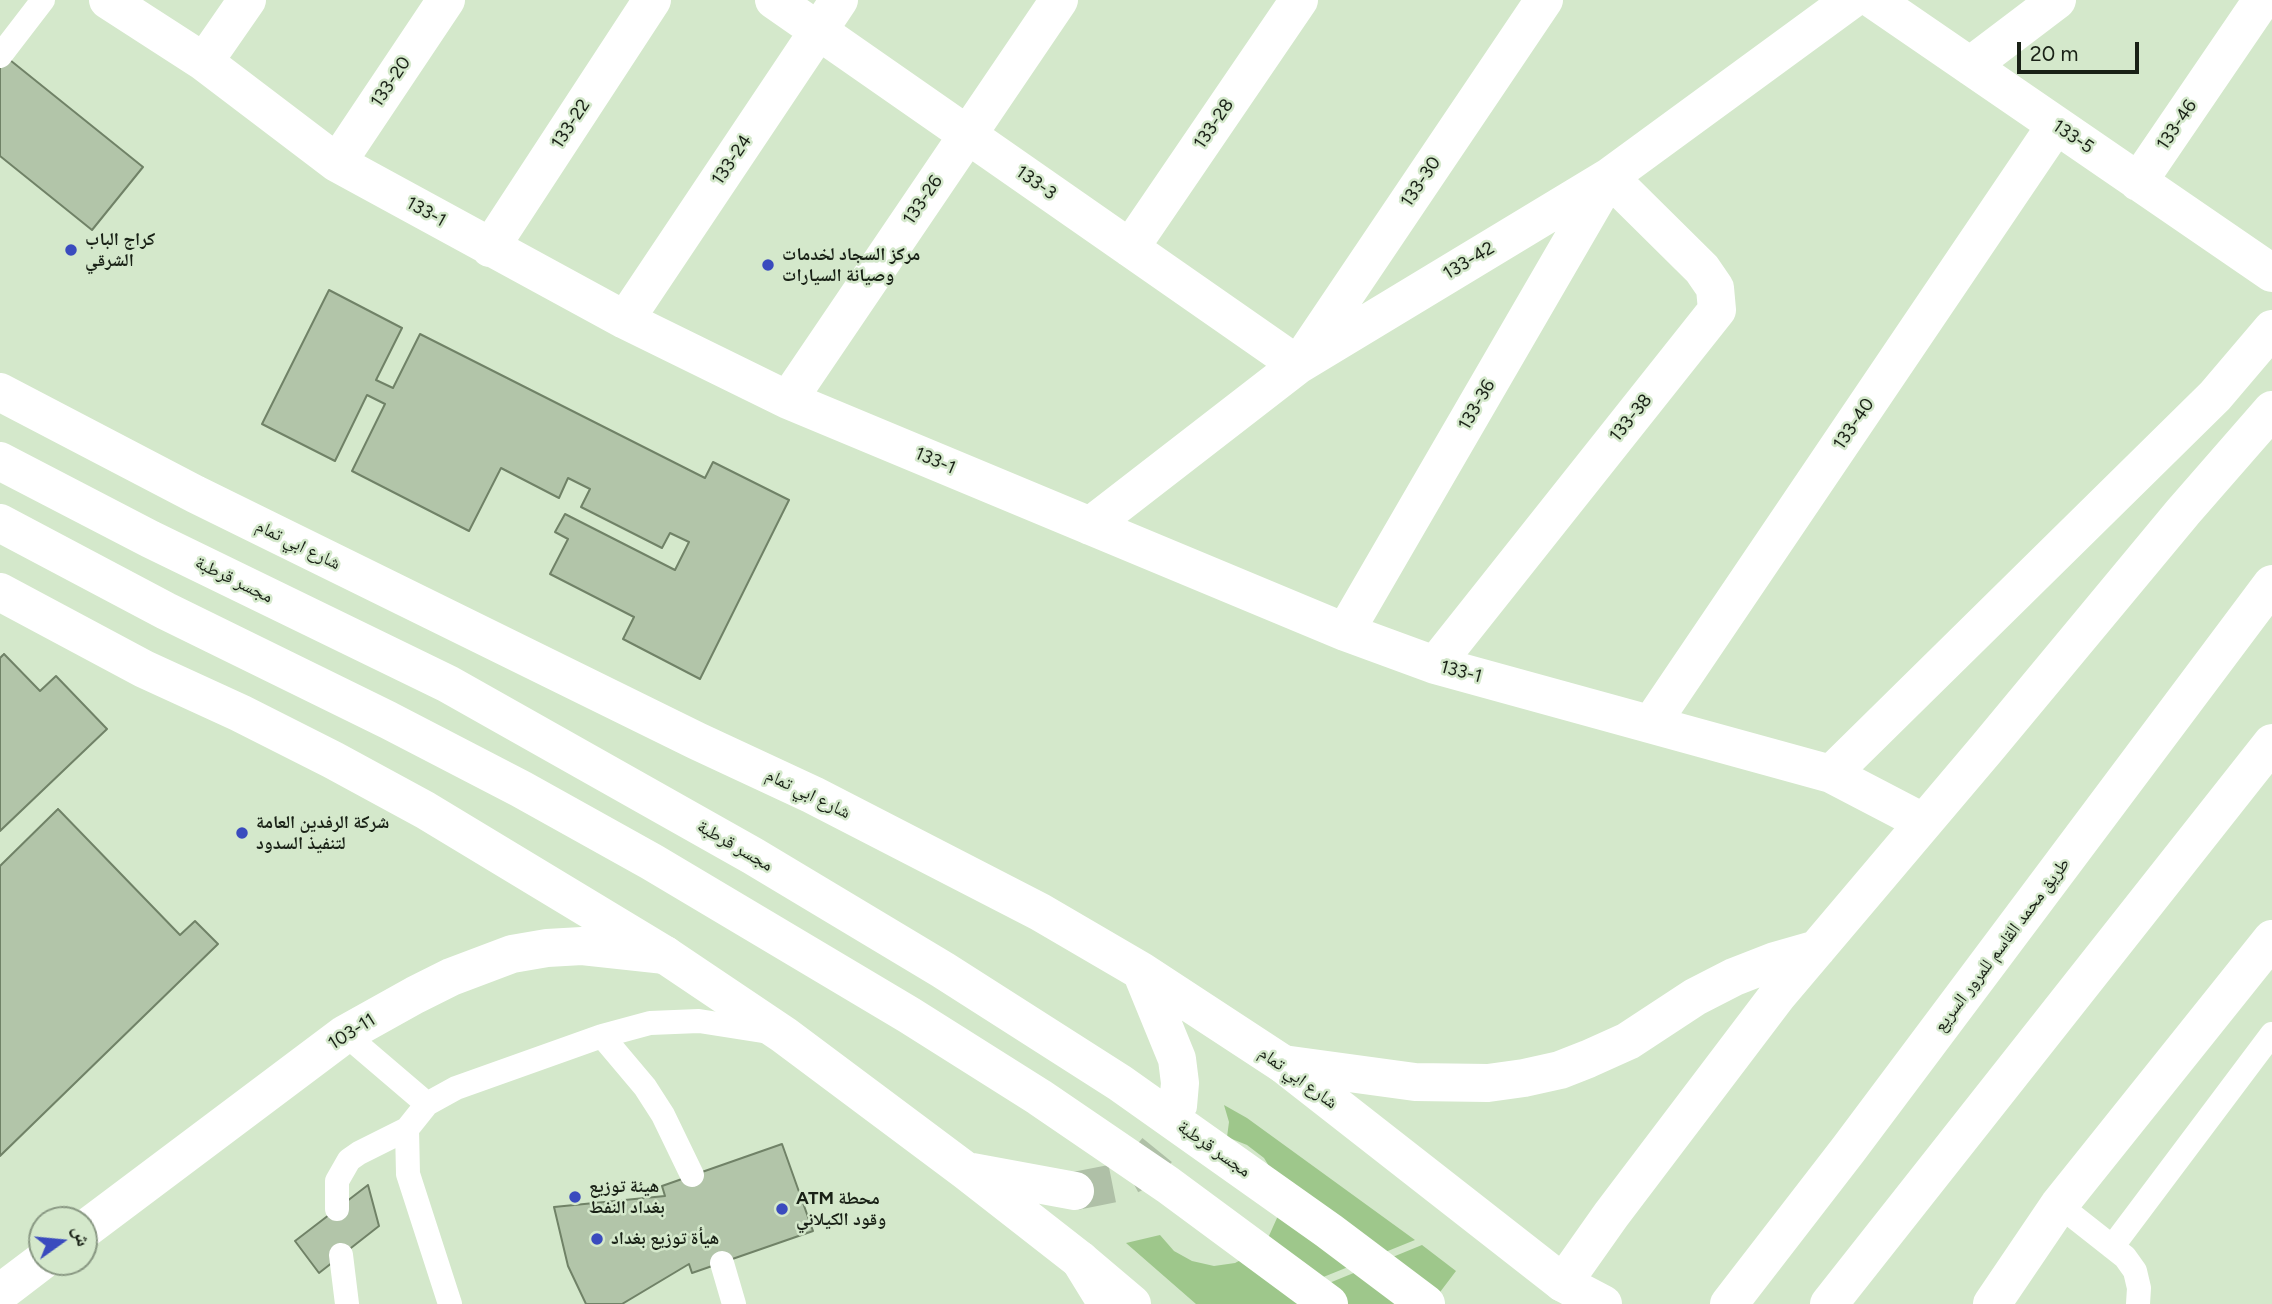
<!DOCTYPE html>
<meta charset="utf-8">
<style>
body{margin:0}
#map{position:relative;width:2272px;height:1304px;overflow:hidden;background:#d4e8cb;font-family:Figtree,"Noto Naskh Arabic",sans-serif}
canvas{display:block}
.north{position:absolute;left:28px;top:1206px;width:70px;height:70px;box-sizing:border-box;background:#d4e8cb;border:2px solid #899883;border-radius:50%;rotate:75deg;font-size:19px;font-weight:700;line-height:28px;text-align:center;color:#192116}
.north::after{content:'';display:block;margin:auto;width:24px;height:32px;background:#3a4bbe;clip-path:polygon(50% 0,100% 100%,50% 72%,0 100%)}
.scale{position:absolute;left:2017px;top:42px;width:122px;height:32px;box-sizing:border-box;border:4px solid #192116;border-top:0;padding-left:9px;font-size:21px;line-height:24px;white-space:nowrap;color:#192116;-webkit-text-stroke:5px #d4e8cb;paint-order:stroke}
</style>
<div id="map">
<canvas width="2272" height="1304"></canvas>
<div class="north">ش</div>
<div class="scale">20 m</div>
</div>
<script>
const g = document.querySelector('canvas').getContext('2d');
g.lineJoin = 'round';
function fillPath(path, color) { g.fillStyle = color; g.fill(path, 'evenodd'); }
const toPath = rows => new Path2D(rows.map(r => 'M' + r).join(''));
function trace(path, color, width, dash) { g.strokeStyle = color; g.lineWidth = width; g.lineCap = dash ? 'butt' : 'round'; g.setLineDash(dash || []); g.stroke(path); }
function label(font, color, halo, rows, align = 'center') {
  g.font = font + ' Figtree,"Noto Naskh Arabic",sans-serif'; g.lineWidth = 5; g.setLineDash([]); g.textBaseline = 'middle'; g.strokeStyle = halo; g.fillStyle = color; for (const [text, x, y, turn = 0] of rows) {
    g.save(); g.translate(x, y); g.rotate((+turn || 0) * Math.PI / 180); g.textAlign = isNaN(turn) ? turn : align; if (halo) g.strokeText(text, 0, 0); g.fillText(text, 0, 0); g.restore();
  }
}
const green = toPath([
 [1224,1105,1247,1118,1415,1240,1311,1282,1310,1304,1196,1304,1126,1243,1160,1235,1174,1251,1192,1261,1214,1266,1235,1263,1254,1253,1268,1238,1277,1218,1280,1197,1275,1176,1264,1158,1247,1145,1227,1137,1229,1122],
 [1422,1245,1456,1271,1431,1304,1317,1304,1317,1288]
]);
const building = toPath([
 [0,52,143,167,92,230,0,156,0,52],
 [329,290,402,328,376,380,393,388,420,334,705,478,713,462,789,500,700,679,623,639,634,617,550,574,568,539,555,532,565,514,675,570,689,542,670,533,662,548,581,507,590,489,568,478,559,498,501,468,469,531,352,471,385,404,367,395,335,461,262,424,329,290],
 [4,654,40,691,56,676,107,729,0,831,0,658,4,654],
 [58,809,180,935,195,921,218,944,0,1156,0,866,58,809],
 [782,1144,813,1231,692,1273,689,1264,622,1304,586,1304,568,1266,554,1207,665,1196,662,1186,782,1144],
 [368,1185,379,1226,319,1273,295,1241,368,1185]
]);
const primaryTunnel = toPath([
 [1075,1191,1115,1183,1134,1173,1149,1160,1162,1144,1172,1126,1178,1106]
]);
const service = toPath([
 [0,56,43,0],
 [345,1034,427,1104],
 [602,1036,645,1087,663,1115,692,1175],
 [2059,1205,2125,1257,2135,1271,2139,1288,2138,1304],
 [337,1209,337,1181,349,1160,359,1153,407,1129],
 [2112,1247,2272,1034],
 [341,1255,347,1304],
 [722,1263,734,1304],
 [450,1304,408,1174,407,1129,427,1104,456,1088,602,1036,650,1023,699,1021,769,1032]
]);
const minor = toPath([
 [108,0,204,62,337,163,625,320,788,400,1345,632,1435,665,1831,774,1923,822],
 [774,0,1298,365,1544,0],
 [1874,0,2272,273],
 [204,62,247,0],
 [1970,66,2057,0],
 [337,163,446,0],
 [2138,182,2262,0],
 [490,248,652,0],
 [1130,248,1299,0],
 [625,320,839,0],
 [788,400,1059,0],
 [1090,526,1298,365,1609,177,1851,0],
 [1345,632,1609,177,1702,269,1715,288,1717,310,1435,665],
 [1651,724,2056,125],
 [1831,774,2215,396,2272,329],
 [84,1230,345,1034,415,995,451,977,512,954,547,948,582,946,665,955],
 [0,1293,42,1261]
]);
const primary = toPath([
 [0,392,195,494,697,741,813,795,1040,912,1141,971,1283,1064,1563,1283,1603,1304],
 [0,461,150,539,448,684,753,856,943,970,1120,1083,1329,1231,1426,1304],
 [0,523,166,611,388,720,521,789,652,862,909,1015,1039,1097,1168,1185,1329,1304],
 [0,592,144,669,240,713,333,760,425,810,665,955,784,1035,966,1171,1080,1260,1132,1304],
 [1141,971,1177,1059,1180,1083,1178,1106],
 [972,1172,1075,1191]
]);
const motorway = toPath([
 [1283,1064,1415,1082,1488,1083,1524,1078,1560,1070,1588,1059,1628,1041,1695,997,1734,977,1775,961,1817,949],
 [1080,1260,1107,1304],
 [1563,1283,1611,1215,1777,996,1987,748,2183,512,2272,410],
 [1729,1304,1848,1150,2272,584],
 [1829,1304,2272,743],
 [1992,1304,2059,1205,2272,939]
]);
const markers = [
 [71,250,7,"#3a4bbe"],
 [768,265,7,"#3a4bbe"],
 [242,833,7,"#3a4bbe"],
 [575,1197,7,"#3a4bbe"],
 [782,1209,7,"#3a4bbe"],
 [597,1239,7,"#3a4bbe"]
];
const streetNames = [
 ["133-20",391,82,-56],
 ["133-22",571,124,-57],
 ["133-28",1214,124,-56],
 ["133-46",2177,125,-56],
 ["133-5",2073,137,34],
 ["133-24",732,160,-56],
 ["133-30",1421,182,-56],
 ["133-3",1036,183,35],
 ["133-26",923,200,-56],
 ["133-1",426,212,29],
 ["133-42",1469,261,-31],
 ["133-36",1477,405,-60],
 ["133-38",1631,418,-51],
 ["133-40",1854,424,-56],
 ["133-1",935,461,23],
 ["شارع ابي تمام",298,545,26],
 ["مجسر قرطبة",234,580,26],
 ["133-1",1461,672,15],
 ["شارع ابي تمام",808,794,26],
 ["مجسر قرطبة",735,846,30],
 ["طريق محمد القاسم للمرور السريع",2002,945,-53],
 ["103-11",352,1032,-32],
 ["شارع ابي تمام",1298,1078,36],
 ["مجسر قرطبة",1214,1149,35]
];
const poiNames = [
 ["كراج الباب",85,240],
 ["الشرقي",85,261],
 ["مركز السجاد لخدمات",782,255],
 ["وصيانة السيارات",782,276],
 ["شركة الرفدين العامة",256,823],
 ["لتنفيذ السدود",256,844],
 ["هيئة توزيع",589,1187],
 ["بغداد النفط",589,1208],
 ["ATM محطة",796,1199],
 ["وقود الكيلاني",796,1220],
 ["هيأة توزيع بغداد",611,1239]
];
fillPath(green, '#9ec78b');
fillPath(building, '#b2c5a9');
trace(building, '#708267', 2);
trace(primaryTunnel, '#afc0a7', 38, [38, 19]);
trace(service, '#fff', 24);
trace(minor, '#fff', 38);
trace(primary, '#fff', 38);
trace(motorway, '#fff', 38);
for (const [x, y, r, color] of markers) { const dot = new Path2D(); dot.arc(x, y, r, 0, 2 * Math.PI); g.fillStyle = color; g.fill(dot); trace(dot, '#d4e8cb', 2.5); }
label('18px', '#192116', '#d4e8cb', streetNames);
label('bold 18px', '#192116', '#d4e8cb', poiNames, 'left');
</script>
